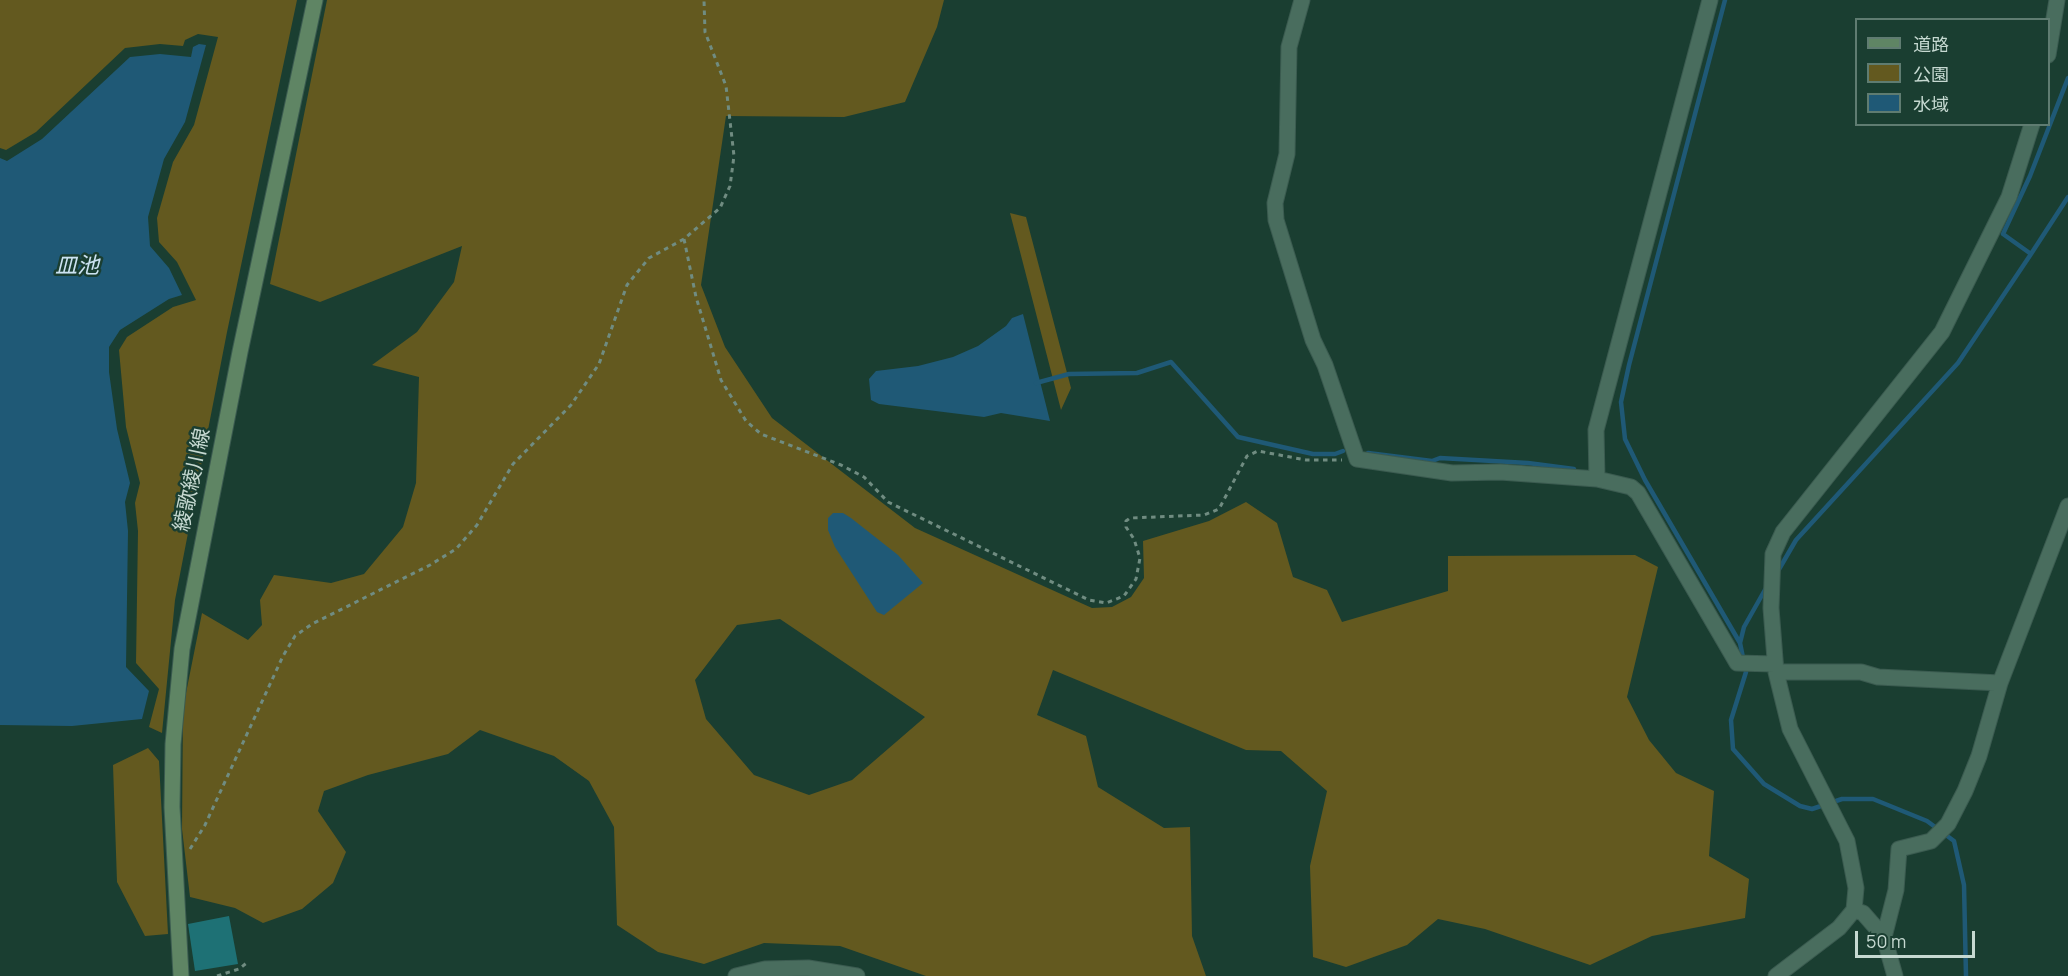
<!DOCTYPE html>
<meta charset="utf-8">
<style>
body{margin:0}
#map{position:relative;width:2068px;height:976px;overflow:hidden;background:#1a3e31;font-family:Manrope,"Noto Sans JP",sans-serif}
canvas{display:block}
.legend{position:absolute;left:1855px;top:18px;width:195px;height:108px;box-sizing:border-box;background:#1a3e31;border:2px solid #5f7c71;margin:0;padding:8px 10px;list-style:none;font-size:18px;color:#c6d9d1}
.legend li{display:flex;align-items:center;gap:12px;height:30px}
.legend b{width:30px;border:2px solid #5f7c71}
.scale{position:absolute;left:1855px;top:931px;width:120px;height:27px;box-sizing:border-box;border:3px solid #c6d9d1;border-top:0;padding-left:8px;font-size:18px;line-height:21px;white-space:nowrap;color:#c6d9d1;-webkit-text-stroke:4px #1a3e31;paint-order:stroke}
</style>
<div id="map">
<canvas width="2068" height="976"></canvas>
<ul class="legend">
<li><b style="height:8px;background:#5f8564"></b>道路</li>
<li><b style="height:16px;background:#63591f"></b>公園</li>
<li><b style="height:16px;background:#1f5976"></b>水域</li>
</ul>
<div class="scale">50 m</div>
</div>
<script>
const g = document.querySelector('canvas').getContext('2d');
g.lineJoin = 'round';
function fillPath(path, color) { g.fillStyle = color; g.fill(path, 'evenodd'); }
const toPath = rows => new Path2D(rows.map(r => 'M' + r).join(''));
function trace(path, color, width, dash) { g.strokeStyle = color; g.lineWidth = width; g.lineCap = dash ? 'butt' : 'round'; g.setLineDash(dash || []); g.stroke(path); }
function label(font, color, halo, rows, align = 'center') {
  g.font = font + ' Manrope,"Noto Sans JP",sans-serif'; g.lineWidth = 5; g.setLineDash([]); g.textBaseline = 'middle'; g.strokeStyle = halo; g.fillStyle = color; for (const [text, x, y, turn = 0] of rows) {
    g.save(); g.translate(x, y); g.rotate((+turn || 0) * Math.PI / 180); g.textAlign = isNaN(turn) ? turn : align; if (halo) g.strokeText(text, 0, 0); g.fillText(text, 0, 0); g.restore();
  }
}
const green = toPath([
 [0,0,297,0,227,332,175,600,162,733,149,727,159,689,136,663,138,531,135,503,140,483,126,427,119,350,127,337,173,307,196,300,177,262,159,242,157,218,173,162,194,125,218,37,198,34,185,40,183,46,160,44,125,48,36,132,6,150,0,148],
 [327,0,944,0,937,27,905,102,844,117,726,116,701,285,725,347,772,418,915,528,1092,608,1112,607,1131,597,1144,578,1143,541,1209,521,1246,502,1277,523,1293,577,1327,590,1342,622,1448,591,1448,556,1635,555,1658,567,1627,697,1649,740,1676,773,1714,791,1709,856,1749,879,1745,918,1652,936,1590,965,1485,929,1438,919,1407,945,1346,967,1313,957,1310,866,1327,791,1281,751,1246,750,1053,670,1037,715,1086,736,1098,787,1164,828,1190,827,1192,936,1206,976,926,976,840,946,764,943,704,964,658,952,617,925,614,827,589,781,554,756,480,730,448,754,368,775,324,791,318,811,346,852,333,883,302,909,263,923,235,908,190,897,182,829,183,708,202,613,248,640,262,625,260,600,274,575,331,583,364,574,403,527,416,483,419,377,372,365,417,332,454,282,462,246,320,302,270,284],
 [780,619,925,717,852,780,809,795,754,775,706,719,695,680,737,625],
 [1010,213,1026,217,1071,388,1061,410],
 [148,748,159,761,168,934,145,936,117,882,113,765]
]);
const water = toPath([
 [199,44,206,45,185,122,164,159,148,217,150,246,169,268,182,295,169,299,120,330,109,347,109,372,117,429,130,483,125,502,128,531,126,667,149,691,142,719,72,726,0,725,0,158,7,161,42,139,130,57,160,54,191,57,193,47],
 [1023,314,1050,421,1001,413,984,417,879,404,871,400,869,379,876,371,918,366,953,357,978,346,1006,326,1012,318],
 [833,513,843,513,851,518,898,555,923,583,884,615,877,612,835,547,828,530,828,518]
]);
const stream = toPath([
 [1725,0,1629,365,1621,402,1625,439,1645,480,1740,643,1746,672,1731,720,1733,749,1764,784,1800,806,1812,809,1842,799,1873,799,1927,821,1954,841,1964,885,1966,976],
 [2031,254,2068,197],
 [1036,383,1069,374,1137,373,1171,362,1238,437,1313,454,1335,454,1343,451],
 [1368,453,1432,461,1440,458,1528,463,1574,469],
 [1778,571,1796,540,1958,363,2031,254,2003,234,2030,176,2068,78],
 [1740,643,1744,627,1766,588]
]);
const building = toPath([
 [229,916,238,964,195,971,188,924]
]);
const path = toPath([
 [684,239,696,297,721,380,746,421,761,434,841,465,864,477,888,502,1089,600,1106,603,1124,596,1136,579,1140,558,1134,539,1126,527,1126,521,1130,518,1204,515,1219,509,1247,456,1258,451,1306,460,1342,460],
 [190,849,205,825,283,656,295,636,312,624,430,565,456,549,477,525,513,464,571,405,599,364,627,285,649,258,684,239,720,208,730,186,734,156,726,86,705,32,704,0],
 [217,976,239,969,249,961]
]);
const minor = toPath([
 [1302,0,1289,47,1287,154,1275,203,1276,220,1313,340,1325,365,1357,459,1452,473,1500,472,1597,479,1631,487,1638,493,1737,663,1775,664],
 [2048,55,2057,0],
 [1597,479,1596,430,1710,0],
 [1776,672,1861,672,1878,677,2000,683],
 [1854,910,1863,913,1884,937,1895,976],
 [1884,937,1896,890,1899,849,1931,841,1948,824,1965,791,1979,756,2000,683,2068,506],
 [1776,976,1839,928,1854,910,1856,888,1847,841,1790,729,1776,672,1771,608,1773,554,1783,532,1942,332,2009,197,2032,124]
]);
const tertiary = toPath([
 [736,976,765,969,808,968,857,976]
]);
const secondary = toPath([
 [181,976,172,807,173,744,182,649,240,352,315,0]
]);
const streetNames = [
 ["綾歌綾川線",193,480,-78]
];
const waterNames = [
 ["皿池",77,267]
];
fillPath(green, '#63591f');
fillPath(water, '#1f5976');
trace(stream, '#1f5976', 4.5);
fillPath(building, '#1e7175');
trace(minor, '#3b5b50', 17);
trace(tertiary, '#3b5b50', 17);
trace(secondary, '#3b5b50', 17);
trace(path, '#708c81', 3, [4.5, 4.5]);
trace(minor, '#496d5e', 15);
trace(tertiary, '#496d5e', 15);
trace(secondary, '#5f8564', 15);
label('21px', '#c6d9d1', '#1a3e31', streetNames);
label('italic 22px', '#cce3f2', '#1a3e31', waterNames);
</script>
